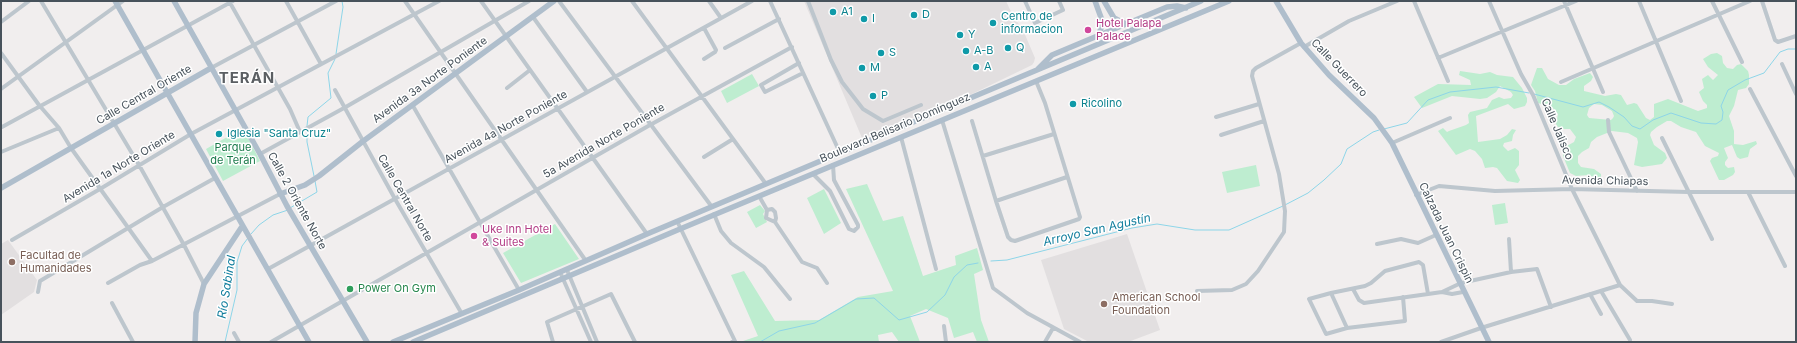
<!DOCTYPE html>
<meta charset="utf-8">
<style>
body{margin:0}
#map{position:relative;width:1797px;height:343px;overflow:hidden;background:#f1eeee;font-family:Inter,sans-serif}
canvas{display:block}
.frame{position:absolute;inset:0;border:2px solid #47525b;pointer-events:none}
</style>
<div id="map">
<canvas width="1797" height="343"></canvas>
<div class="frame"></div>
</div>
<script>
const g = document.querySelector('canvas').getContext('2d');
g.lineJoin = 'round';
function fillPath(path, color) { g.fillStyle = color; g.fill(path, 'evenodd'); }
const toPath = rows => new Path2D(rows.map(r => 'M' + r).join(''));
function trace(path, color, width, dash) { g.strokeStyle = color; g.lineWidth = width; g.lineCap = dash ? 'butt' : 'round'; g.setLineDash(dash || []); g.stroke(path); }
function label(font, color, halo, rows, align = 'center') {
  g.font = font + ' Inter,sans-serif'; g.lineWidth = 3; g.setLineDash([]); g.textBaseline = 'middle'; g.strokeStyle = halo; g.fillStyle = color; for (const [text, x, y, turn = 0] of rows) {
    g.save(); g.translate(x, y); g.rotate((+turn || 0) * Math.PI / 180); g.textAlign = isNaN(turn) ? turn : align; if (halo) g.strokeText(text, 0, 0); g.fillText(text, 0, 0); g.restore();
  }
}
const education = toPath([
 [804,1,1006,1,1013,16,1023,30,1035,58,1034,62,1032,65,970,95,862,138],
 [1127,234,1160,330,1128,342,1089,342,1064,329,1041,260],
 [8,240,37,280,34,292,1,315,1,244]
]);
const green = toPath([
 [1717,53,1722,56,1723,63,1727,68,1733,69,1737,65,1741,64,1748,71,1749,75,1749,84,1746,88,1738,90,1734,106,1729,116,1734,131,1734,144,1743,145,1756,141,1757,144,1750,149,1748,157,1740,159,1737,157,1732,145,1724,148,1728,158,1725,162,1725,165,1728,168,1734,167,1735,172,1733,175,1724,180,1719,180,1710,161,1712,158,1718,156,1719,153,1705,146,1696,132,1681,127,1671,121,1667,121,1657,127,1651,132,1650,135,1654,145,1665,153,1667,158,1662,164,1642,167,1634,165,1638,142,1637,138,1628,133,1612,131,1597,137,1591,142,1589,148,1582,152,1578,156,1578,163,1581,167,1594,169,1601,174,1601,177,1596,178,1588,175,1576,176,1570,173,1563,156,1563,152,1565,147,1574,142,1576,137,1570,129,1561,129,1558,127,1556,124,1558,114,1552,107,1538,103,1535,91,1531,85,1537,68,1542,68,1548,79,1559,85,1566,85,1574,79,1590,73,1593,77,1591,81,1584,86,1584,91,1605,96,1616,94,1621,95,1627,105,1634,103,1637,104,1646,118,1650,120,1654,117,1654,104,1668,99,1698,111,1707,108,1707,105,1703,101,1699,92,1704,88,1702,79,1708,75,1713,80,1718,75,1708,67,1703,59,1711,54],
 [1594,104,1602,105,1612,111,1614,116,1613,118,1611,120,1589,118,1587,115,1589,108],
 [1460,71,1480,74,1490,72,1497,75,1513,77,1522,88,1527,98,1527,102,1525,106,1514,109,1508,104,1476,116,1478,142,1500,139,1507,135,1512,129,1516,130,1513,135,1512,141,1504,143,1503,146,1508,151,1515,148,1519,151,1519,165,1515,170,1520,180,1518,183,1507,181,1497,168,1493,167,1485,168,1482,159,1475,151,1470,149,1456,155,1438,131,1443,128,1447,132,1449,131,1466,125,1469,123,1468,115,1470,112,1487,108,1492,100,1499,97,1504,99,1511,98,1513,95,1511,92,1500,86,1496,92,1487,98,1480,99,1452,96,1422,108,1414,97,1438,84,1471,85,1470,80,1459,75],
 [752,74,759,86,727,103,721,91],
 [243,128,260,161,223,181,206,149],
 [1256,165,1260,186,1227,193,1222,172],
 [867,184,883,221,903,216,923,276,956,265,955,256,977,248,983,270,974,274,981,320,989,342,977,342,973,332,954,338,948,318,926,309,910,316,920,342,899,342,892,332,878,335,879,342,740,342,758,336,731,275,744,271,775,321,819,320,858,297,893,291,846,189],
 [824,189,841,223,824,234,807,198],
 [1505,203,1508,223,1495,225,1492,205],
 [760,205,765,211,763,214,767,222,756,228,747,212],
 [555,224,579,259,521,283,503,253]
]);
const stream = toPath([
 [336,54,343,7,342,1],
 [1534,94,1583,107,1599,102,1609,107,1624,117,1632,126,1640,129,1653,120,1671,113,1701,123,1716,124,1722,120,1723,112,1721,106,1728,90,1745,80,1764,73,1780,52,1788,49,1796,49],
 [307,126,308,117,331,98,328,73,335,59],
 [307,129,307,142,314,176],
 [1384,129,1407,123,1428,100,1450,92,1496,87,1529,93],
 [1285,205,1308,193,1324,180,1341,164,1347,149,1373,132,1379,130],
 [290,208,317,192,315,181],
 [251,234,259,225,273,215,288,210],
 [991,261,1007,260,1132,228,1157,224,1195,230,1229,230,1283,206],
 [225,342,237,290,237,262,242,246,248,238],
 [760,342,779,331,815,323,856,299,874,298,899,320,927,312,945,295,954,277,967,265,978,263]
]);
const minor = toPath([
 [41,1,139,165,184,245,204,284],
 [229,1,290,109,300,132],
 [286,1,321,64],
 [405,1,586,261],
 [481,1,647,234],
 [559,1,712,207],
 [632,1,766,184],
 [709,1,721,18],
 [770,1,840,153],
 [808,1,831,60,842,82,863,109,883,121,921,105],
 [1025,1,1035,23,1063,10,1059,1],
 [1414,1,1448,81],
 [1489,1,1521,74,1533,95,1572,189,1620,285,1637,301,1652,301,1672,304],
 [1564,1,1603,92],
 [1639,1,1681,101],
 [1712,1,1742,62],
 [1762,1,1775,40,1778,42,1796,36],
 [533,17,587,92],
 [1,22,29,1],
 [1304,47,1349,21,1397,1],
 [725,48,779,19],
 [1,53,39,105,59,128,71,148,152,261],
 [1438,58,1576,1],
 [704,59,715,52,716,50,704,28],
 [799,63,761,85,765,92,803,73],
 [1782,64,1796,94],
 [211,68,336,1],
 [1561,82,1750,1],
 [507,88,530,70],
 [1,89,123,1],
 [1750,89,1796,176],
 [335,90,395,199,462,314],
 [413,106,519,290],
 [1216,117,1259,104],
 [942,120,993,288,1027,313,1080,342],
 [1608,120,1609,132,1637,191],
 [972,121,996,201,1008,237,1011,240,1015,241,1079,219,1080,217,1045,103,1036,81],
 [2,127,233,1],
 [1221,135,1264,121],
 [901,137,936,269],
 [1662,138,1712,239],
 [1392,143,1450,118],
 [1,152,59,128],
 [260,154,344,108,529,1],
 [983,156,1054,134],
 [704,157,733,139],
 [813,174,830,191,849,229,854,231,858,227,858,225,834,180,833,165],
 [1748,192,1785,266],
 [1416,195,1439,186,1495,191,1572,189,1688,192,1796,192],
 [759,196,767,210,766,218,775,222,802,262,817,268,827,283],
 [996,201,1067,177],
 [767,210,772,209,775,212,776,218,775,222],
 [714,214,721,231,731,243,764,267,790,299],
 [677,221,735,341,732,342],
 [1509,239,1511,272],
 [12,240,100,189,191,134,439,1],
 [1377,244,1401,239,1418,243,1436,235],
 [268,269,752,1],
 [567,270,597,342],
 [560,272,591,342],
 [108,283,140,265,152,261,280,194],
 [1353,289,1359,300,1364,303,1428,294,1442,292,1452,294,1463,292],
 [1197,291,1232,290,1246,284,1258,271,1284,232,1285,211,1279,174,1252,76,1253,71,1256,68,1301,43],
 [1601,291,1630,340],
 [38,292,40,281,163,207,215,178],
 [1442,292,1461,283,1511,272,1537,269,1551,307],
 [1331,293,1347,328],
 [1590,294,1601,314],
 [1403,297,1405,321,1347,328,1326,334,1309,299,1331,293,1365,286,1371,283,1385,271,1419,262,1423,265,1428,294],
 [112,303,133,342],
 [944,326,946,342],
 [234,333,239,342],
 [271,342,650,125,792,47],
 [553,342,547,322,611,294,635,342],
 [1045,342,1053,328],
 [1441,342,1481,328,1620,285]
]);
const major = toPath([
 [115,1,309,342],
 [174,1,260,154,287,206,367,342],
 [1095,1,1103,23,1098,36],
 [1104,1,1114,18,1126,24],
 [1276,1,1301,43,1329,75,1374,118,1392,143,1489,342],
 [1038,69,1052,55,1126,24,1167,7,1177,6,1186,8],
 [1,188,211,68],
 [280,194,305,185,319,176,362,142,554,1],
 [195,342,196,313,204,284,241,228],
 [393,342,519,290,647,234,1201,1],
 [413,342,680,229,1229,1]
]);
const markers = [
 [833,12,4,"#0f9aa8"],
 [914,15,4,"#0f9aa8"],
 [864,19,4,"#0f9aa8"],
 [993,23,4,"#0f9aa8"],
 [1088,30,4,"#d1479c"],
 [960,35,4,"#0f9aa8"],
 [1008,48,4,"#0f9aa8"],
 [966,51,4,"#0f9aa8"],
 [881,53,4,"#0f9aa8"],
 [976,67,4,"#0f9aa8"],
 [862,68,4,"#0f9aa8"],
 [873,96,4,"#0f9aa8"],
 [1073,104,4,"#0f9aa8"],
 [219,134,4,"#0f9aa8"],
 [474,236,4,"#d1479c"],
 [12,262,4,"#8d6e63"],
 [350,289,4,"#2e9e5b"],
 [1104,304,4,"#8d6e63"]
];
const cultureNames = [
 ["A1",841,12],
 ["D",922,15],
 ["Centro de",1001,17],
 ["informacion",1001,30],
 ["I",872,19],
 ["Y",968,35],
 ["Q",1016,48],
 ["A-B",974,51],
 ["S",889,53],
 ["A",984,67],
 ["M",870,68],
 ["P",881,96],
 ["Ricolino",1081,104],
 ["Iglesia \"Santa Cruz\"",227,134]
];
const hotelNames = [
 ["Hotel Palapa",1096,24],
 ["Palace",1096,37],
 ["Uke Inn Hotel",482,230],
 ["& Suites",482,243]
];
const streetNames = [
 ["Calle Guerrero",1339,68,46],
 ["Avenida 3a Norte Poniente",430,80,-36],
 ["Calle Central Oriente",144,95,-30],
 ["Avenida 4a Norte Poniente",506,127,-29],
 ["Boulevard Belisario Domínguez",895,128,-23],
 ["Calle Jalisco",1557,129,67],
 ["5a Avenida Norte Poniente",604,141,-30],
 ["Avenida 1a Norte Oriente",119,167,-31],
 ["Avenida Chiapas",1605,181,1],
 ["Calle Central Norte",405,198,60],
 ["Calle 2 Oriente Norte",297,201,61],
 ["Calzada Juan Crispin",1446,233,64]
];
const parkNames = [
 ["Parque",233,148],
 ["de Terán",233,161]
];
const educationNames = [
 ["Facultad de",20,256],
 ["Humanidades",20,269],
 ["American School",1112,298],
 ["Foundation",1112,311]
];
const leisureNames = [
 ["Power On Gym",358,289]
];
const waterNames = [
 ["Arroyo San Agustín",1097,230,-13],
 ["Río Sabinal",227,287,-81]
];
const districtNames = [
 ["TERÁN",247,78]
];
fillPath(education, '#e2dfe0');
fillPath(green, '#beedd0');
trace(stream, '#8dd5e8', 1);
trace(minor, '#bdc6cd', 4);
trace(major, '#afbecc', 5.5);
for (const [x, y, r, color] of markers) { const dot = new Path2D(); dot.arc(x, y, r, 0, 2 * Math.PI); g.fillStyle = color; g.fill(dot); trace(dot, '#fff', 1.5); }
label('11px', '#0d838f', '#fff', cultureNames, 'left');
label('11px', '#b23c85', '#fff', hotelNames, 'left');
label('11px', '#47525b', '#fff', streetNames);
label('11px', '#1a7a4a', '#fff', parkNames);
label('11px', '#785e54', '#fff', educationNames, 'left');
label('11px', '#27864d', '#fff', leisureNames, 'left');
label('italic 12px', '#127e9d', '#fff', waterNames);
g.letterSpacing = '1px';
label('bold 15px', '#5b5f63', '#fff', districtNames);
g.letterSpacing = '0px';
</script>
